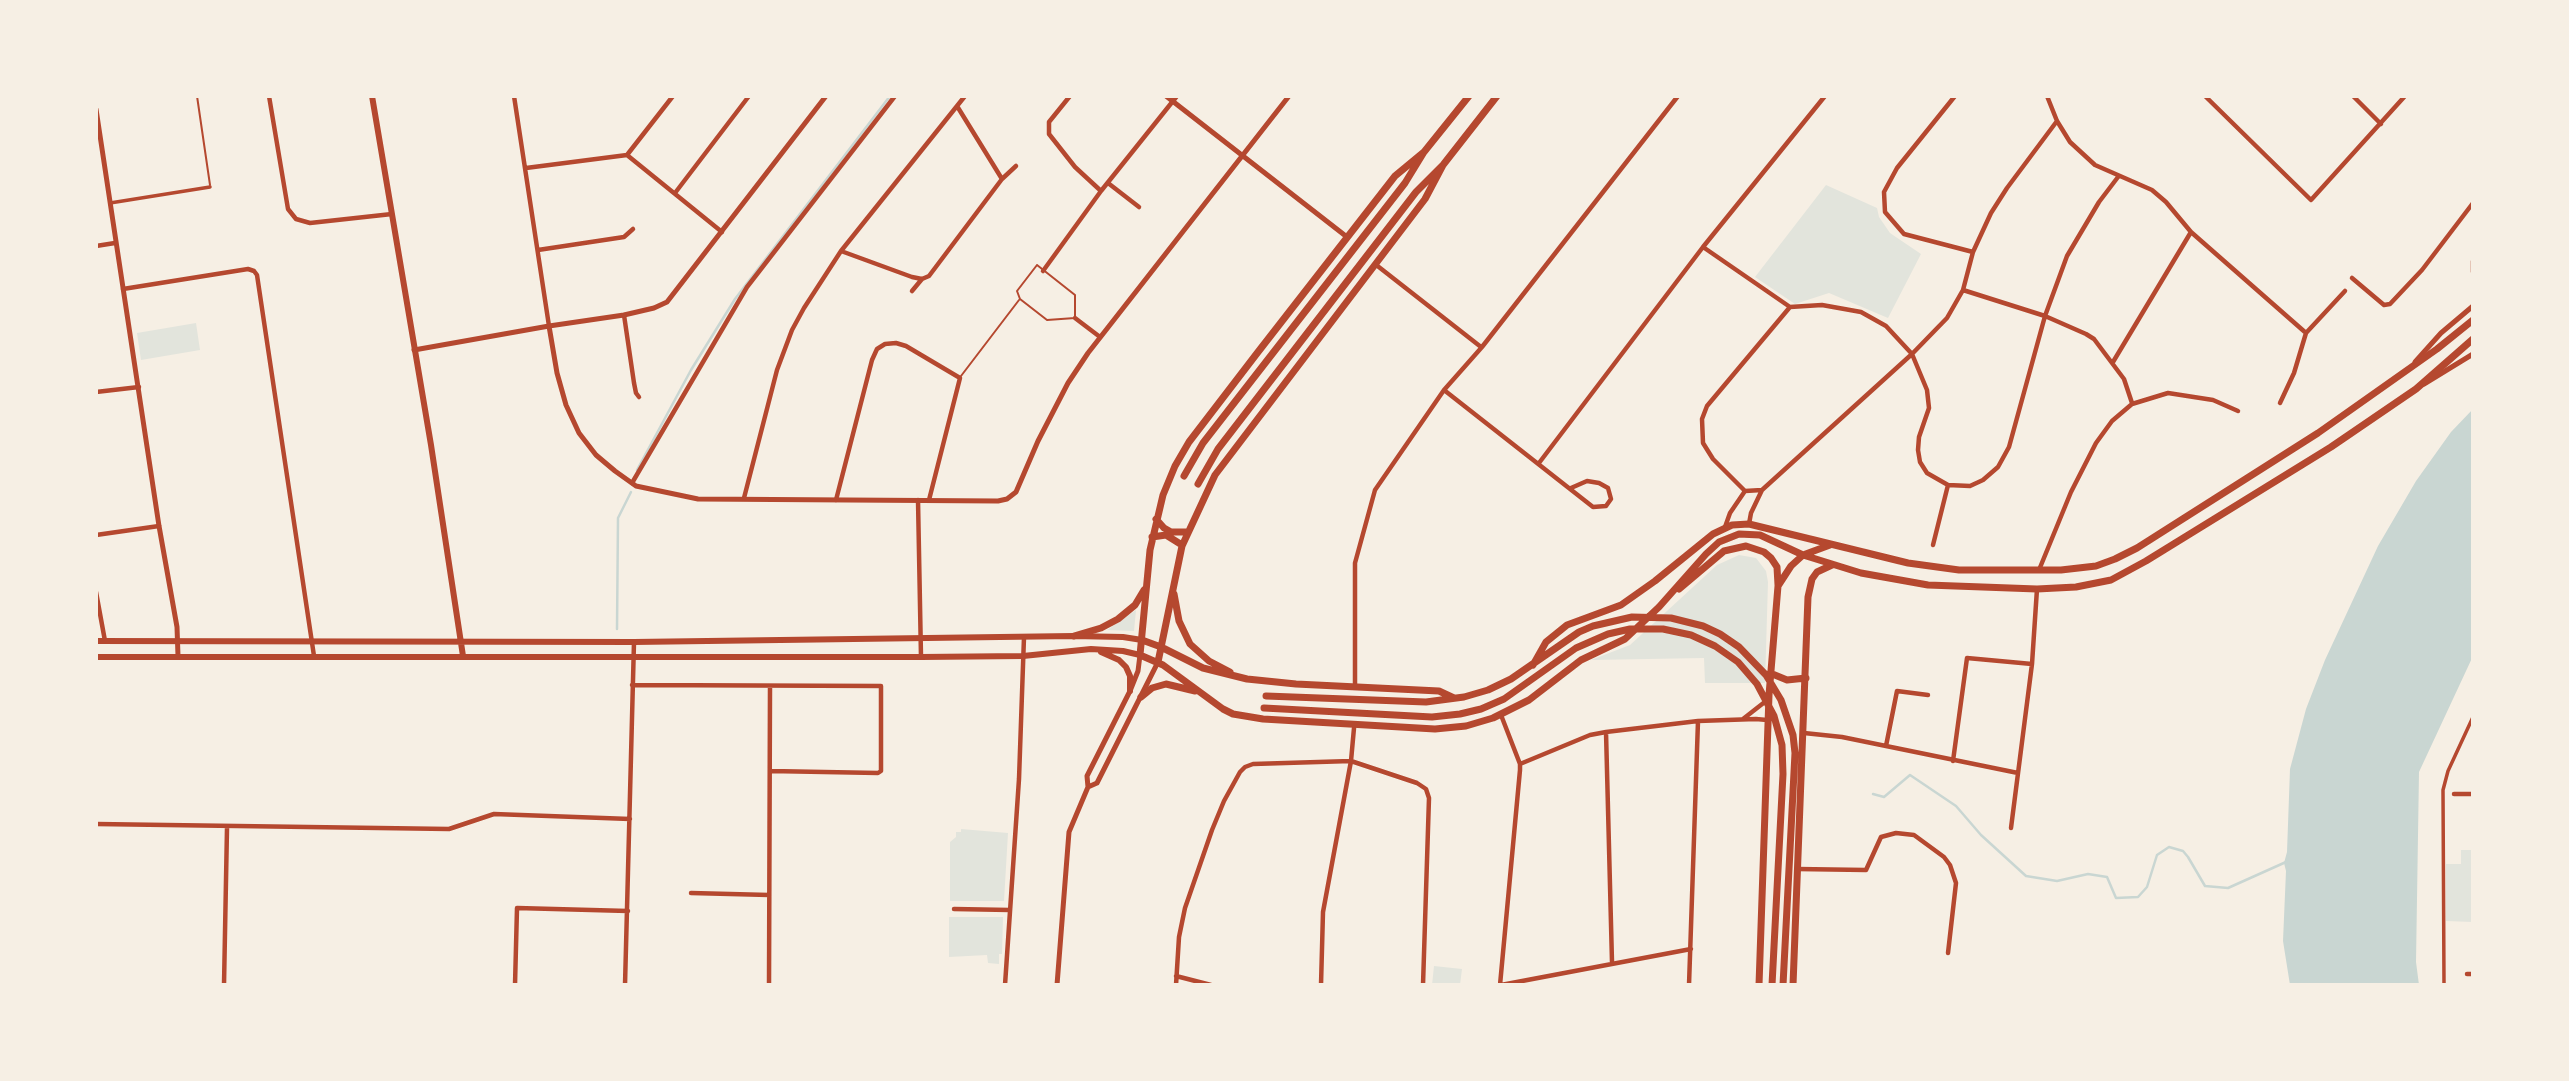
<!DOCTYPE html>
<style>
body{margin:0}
#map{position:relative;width:2569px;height:1081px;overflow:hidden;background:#f6efe4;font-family:"Public Sans",sans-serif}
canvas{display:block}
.frame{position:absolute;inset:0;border:98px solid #f6efe4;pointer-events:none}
</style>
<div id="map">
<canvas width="2569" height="1081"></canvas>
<div class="frame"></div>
</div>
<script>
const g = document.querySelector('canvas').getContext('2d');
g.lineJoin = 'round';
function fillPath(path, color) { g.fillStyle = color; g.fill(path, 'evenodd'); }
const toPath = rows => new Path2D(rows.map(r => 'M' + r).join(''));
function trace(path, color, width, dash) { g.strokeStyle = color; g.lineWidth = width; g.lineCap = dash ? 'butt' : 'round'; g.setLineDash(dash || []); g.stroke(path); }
const green = toPath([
 [1826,185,1877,208,1879,217,1890,233,1921,254,1888,318,1829,293,1795,304,1755,277],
 [196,323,200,350,141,360,137,333],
 [1739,555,1756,558,1766,571,1768,582,1765,683,1705,683,1704,658,1591,660,1630,645,1717,565],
 [1136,610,1134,631,1107,630],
 [961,829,1008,833,1004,901,950,901,950,842,956,837,956,832,961,832],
 [2461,850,2473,850,2473,922,2446,921,2446,864,2461,864],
 [949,917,1003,917,1002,954,999,954,999,964,988,963,987,955,949,957],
 [1434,966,1462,969,1460,985,1432,985]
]);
const water = toPath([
 [2473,409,2473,656,2419,772,2416,962,2419,985,2290,985,2283,941,2286,871,2284,863,2287,852,2290,769,2306,709,2325,660,2378,546,2416,481,2451,432]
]);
const stream = toPath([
 [637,470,691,370,735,299,890,96],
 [617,629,618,518,631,492],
 [1873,794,1884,797,1910,775,1956,806,1981,835,2026,876,2057,881,2088,874,2107,877,2116,898,2138,897,2147,887,2157,855,2169,847,2183,851,2188,857,2205,886,2228,888,2286,862]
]);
const service = toPath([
 [197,96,210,185],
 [1037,265,1075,295,1075,318,1047,320,1020,299,1017,291,1037,265],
 [961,376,1019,300]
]);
const pedestrian = toPath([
 [110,203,210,187],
 [2444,985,2443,790,2448,771,2473,717]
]);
const minor = toPath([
 [269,96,288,209,296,219,310,223,392,214],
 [514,96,549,326],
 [1070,96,1049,122,1049,134,1075,167,1101,191],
 [1955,96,1897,168,1884,192,1885,212,1904,234,1973,252],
 [2047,96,2057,121,2070,142,2095,165,2152,190,2166,202,2191,232,2306,333],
 [2205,96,2311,200,2405,96],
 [2353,96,2381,124],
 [957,106,1002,179],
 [627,155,673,96],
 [526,168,627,155,722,232],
 [1108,183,1139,207],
 [675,193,749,96],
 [96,246,115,243],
 [1703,247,1790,307],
 [538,250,624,237,633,229],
 [841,251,912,277,922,279,929,276,1002,179,1016,166],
 [2473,261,2473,272],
 [1375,264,1481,347],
 [1043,271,1101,191,1177,96],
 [2352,278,2384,305,2390,304,2422,270,2473,203],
 [123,289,248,269,254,271,257,275,314,656],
 [1963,290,2045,316,2086,334,2094,339,2124,379,2132,403],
 [912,291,922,279],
 [624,315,634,383,636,393,639,397],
 [1075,318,1100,337],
 [2113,362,2191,232],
 [1444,390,1593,507,1606,506,1611,499,1608,488,1599,483,1587,481,1571,488],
 [96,392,139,387],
 [2280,403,2294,373,2306,333,2345,291],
 [1539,463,1703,247,1825,96],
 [632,483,747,287,895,96],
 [1745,491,1713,459,1703,443,1702,419,1707,406,1790,307,1822,305,1861,312,1886,326,1912,354,1927,390,1929,408,1919,437,1918,450,1920,462,1927,473,1948,485,1970,486,1983,480,1998,467,2009,447,2045,316,2067,256,2099,202,2118,177],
 [1745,491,1762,490],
 [744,498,777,370,792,330,804,308,841,251,965,96],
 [836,500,872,360,877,349,885,344,896,343,906,346,960,378,929,500],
 [918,500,921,657],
 [1749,524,1751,513,1762,490,1912,354,1947,318,1963,290,1973,252,1991,213,2007,188,2057,121],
 [1725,527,1730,513,1745,491],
 [96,535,159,526],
 [1933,545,1948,485],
 [2039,570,2071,492,2096,443,2112,421,2132,404,2168,393,2213,400,2238,411],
 [96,592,105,641],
 [632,685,881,686,881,771,878,773,770,771],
 [1355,687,1355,563,1375,490,1444,390,1482,347,1678,96],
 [1743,719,1766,701],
 [1606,732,1612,962],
 [1804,733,1842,737,2018,773],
 [1886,746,1897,691,1928,695],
 [1953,761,1967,658,2032,664],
 [1520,764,1590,735,1606,732,1698,721,1756,719,1767,720],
 [2454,794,2473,794],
 [96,824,449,829,494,814,630,819],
 [2011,828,2032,664,2037,589],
 [1797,869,1866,870,1881,837,1896,833,1914,835,1944,857,1950,865,1956,883,1948,953],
 [691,893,769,895],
 [954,909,1010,910],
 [2467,974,2473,974],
 [1176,976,1211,985],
 [224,985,227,828],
 [515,985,517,908,628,911],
 [625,985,634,642],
 [769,985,770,686],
 [1005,985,1019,779,1024,637],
 [1176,985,1179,937,1185,908,1212,830,1224,801,1240,772,1245,767,1253,764,1351,761,1417,783,1426,789,1429,798,1423,985],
 [1321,985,1323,912,1351,761,1354,728],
 [1500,985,1520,770,1520,764,1501,715],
 [1501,985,1691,949],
 [1689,985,1698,721]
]);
const tertiary = toPath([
 [1166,96,1347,237],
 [96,109,159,526,177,627,178,656],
 [549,326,557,373,566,405,579,433,596,455,615,471,636,486,698,499,998,501,1007,499,1016,492,1038,441,1068,383,1088,353,1289,96],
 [414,350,549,326,624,315,654,308,667,302,826,96],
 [2415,362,2441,333,2473,306],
 [2424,384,2473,354],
 [1088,787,1097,783,1158,662],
 [1057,985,1069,832,1088,787,1087,776,1130,691,1138,671,1140,655]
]);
const secondary = toPath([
 [372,96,431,445,463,656],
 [96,641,634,642,1073,636,1123,637,1142,640],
 [1101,652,1119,660,1126,667,1130,676,1130,691],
 [96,657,921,657,1023,656,1091,649,1123,651,1140,655]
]);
const primary = toPath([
 [1424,152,1395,176,1258,352,1189,442,1175,466,1163,495,1150,550,1140,655,1163,665,1223,709,1233,714,1263,719,1435,729,1466,726,1493,718,1529,700,1581,660,1625,639,1659,607,1706,554,1719,542,1739,534,1760,535,1803,555,1861,573,1928,585,2037,589,2076,587,2111,580,2146,561,2331,447,2416,389,2473,339],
 [1184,476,1203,443,1405,183,1424,152,1469,96],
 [1198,484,1218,449,1416,192,1443,165,1497,96],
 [1156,519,1164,528,1171,532,1187,532],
 [1152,537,1166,535,1182,545],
 [1679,589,1724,551,1746,546,1764,552,1771,558,1777,567,1778,585],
 [1174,594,1179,621,1190,644,1209,661,1230,672],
 [1074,636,1101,628,1118,619,1135,605,1144,590],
 [1142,640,1161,647,1203,668,1247,679,1296,684,1439,691,1454,698],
 [1158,662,1182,546,1215,475,1425,199,1443,165],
 [1533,665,1546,642,1567,625,1621,605,1655,581,1713,534,1732,525,1749,524,1908,563,1959,570,2061,570,2096,566,2115,559,2137,548,2318,433,2437,349,2473,320],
 [1770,673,1787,680,1806,678],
 [1266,696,1426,702,1464,697,1488,690,1511,679,1579,632,1593,626,1632,617,1671,618,1703,626,1720,634,1739,647,1766,675,1781,700,1793,735,1795,753,1783,985],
 [1141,697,1152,688,1166,684,1195,691],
 [1264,708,1432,717,1460,714,1481,709,1504,699,1576,648,1608,634,1630,629,1663,629,1691,635,1715,646,1738,662,1757,684,1774,716,1782,745,1783,774,1772,985],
 [1759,985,1769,695,1778,586,1791,566,1803,555,1830,545],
 [1793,985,1808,597,1812,579,1817,572,1832,565]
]);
fillPath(green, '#e2e4dc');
fillPath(water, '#c9d6d2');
trace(stream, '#c9d6d2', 2.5);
trace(service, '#b5482f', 2);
trace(pedestrian, '#b5482f', 3.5);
trace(minor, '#b5482f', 4.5);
trace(tertiary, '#b5482f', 5);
trace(secondary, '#b5482f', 6);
trace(primary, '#b5482f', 7);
</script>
